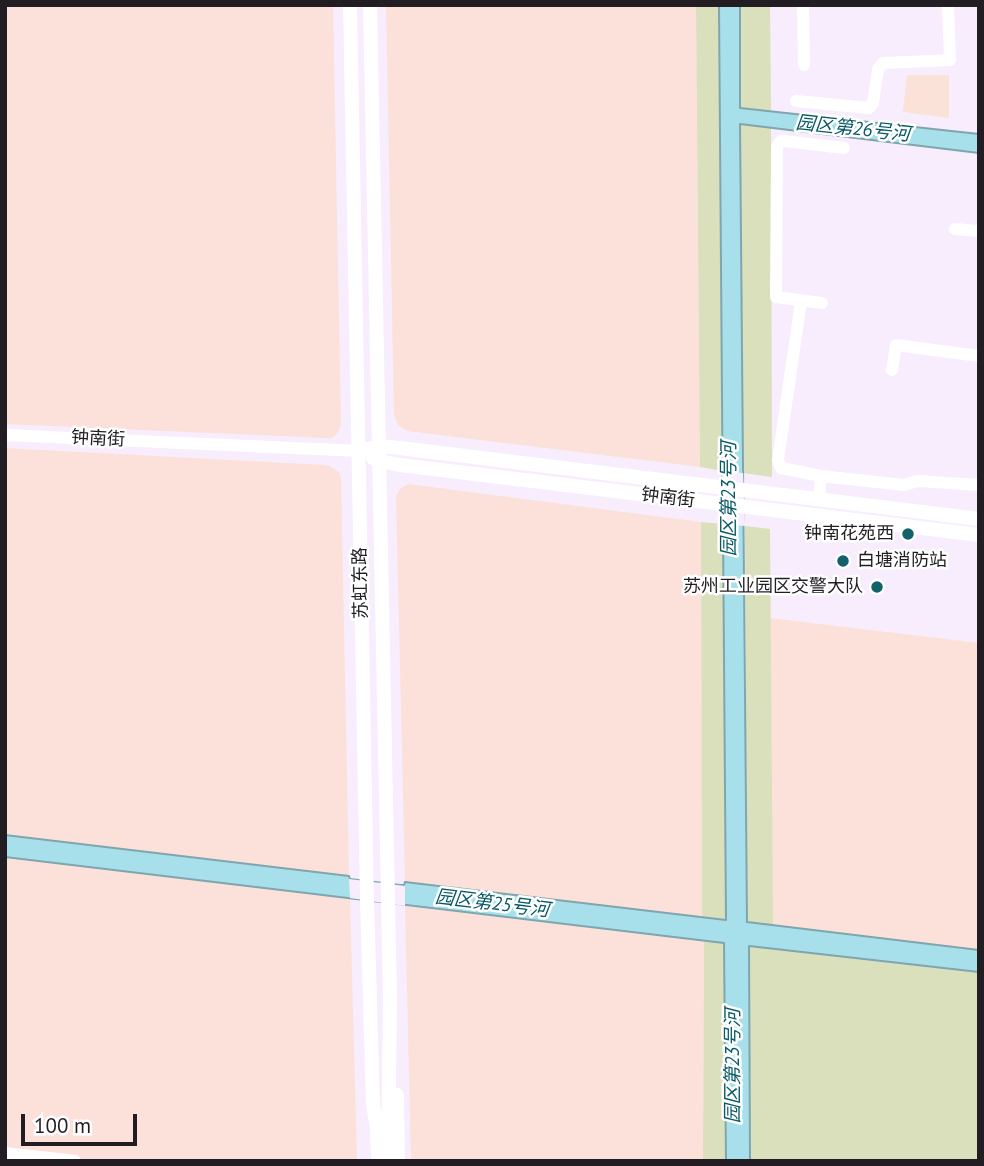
<!DOCTYPE html>
<meta charset="utf-8">
<style>
body{margin:0}
#map{position:relative;width:984px;height:1166px;overflow:hidden;background:#f7edfd;font-family:"PT Sans",sans-serif}
canvas{display:block}
.frame{position:absolute;inset:0;border:7px solid #211d23;pointer-events:none}
.scale{position:absolute;left:21px;top:1114px;width:116px;height:32px;box-sizing:border-box;border:4px solid #211d23;border-top:0;padding-left:9px;font-size:21px;line-height:24px;white-space:nowrap;color:#211d23;-webkit-text-stroke:5px #fff;paint-order:stroke}
</style>
<div id="map">
<canvas width="984" height="1166"></canvas>
<div class="frame"></div>
<div class="scale">100 m</div>
</div>
<script>
const g = document.querySelector('canvas').getContext('2d');
g.lineJoin = 'round';
function fillPath(path, color) { g.fillStyle = color; g.fill(path, 'evenodd'); }
const toPath = rows => new Path2D(rows.map(r => 'M' + r).join(''));
function trace(path, color, width, dash) { g.strokeStyle = color; g.lineWidth = width; g.lineCap = dash ? 'butt' : 'round'; g.setLineDash(dash || []); g.stroke(path); }
function label(font, color, halo, rows, align = 'center') {
  g.font = font + ' "PT Sans","Noto Sans SC",sans-serif'; g.lineWidth = 5; g.setLineDash([]); g.textBaseline = 'middle'; g.strokeStyle = halo; g.fillStyle = color; for (const [text, x, y, turn = 0] of rows) {
    g.save(); g.translate(x, y); g.rotate((+turn || 0) * Math.PI / 180); g.textAlign = isNaN(turn) ? turn : align; if (halo) g.strokeText(text, 0, 0); g.fillText(text, 0, 0); g.restore();
  }
}
const industrial = toPath([
 [5,5,333,5,341,425,337,434,332,438,326,438,5,424],
 [386,5,696,5,700,467,407,431,398,425,394,415],
 [5,448,324,465,330,466,339,472,341,478,349,876,5,835],
 [408,484,701,522,702,917,405,882,396,496,400,489],
 [770,618,979,643,979,950,773,925],
 [5,857,350,898,357,1161,5,1161],
 [405,906,704,941,703,1161,411,1161]
]);
const education = toPath([
 [907,75,949,75,949,118,903,112]
]);
const green = toPath([
 [696,5,719,5,722,471,700,467],
 [740,5,770,5,771,111,740,108],
 [740,124,771,128,772,477,743,473],
 [701,522,723,524,726,920,702,917],
 [745,526,770,529,773,925,747,922],
 [704,941,725,943,726,1161,703,1161],
 [749,946,979,972,979,1161,750,1161]
]);
const water = toPath([
 [719,5,740,5,740,108,979,134,979,153,740,124,747,922,979,950,979,972,749,946,750,1161,726,1161,724,943,5,857,5,835,349,876,350,879,400,885,404,885,405,882,726,920,719,5]
]);
const pier = toPath([
 [722,471,743,473,745,526,723,524],
 [349,879,405,886,405,906,350,898]
]);
const minor = toPath([
 [803,5,804,65],
 [796,101,869,108,873,103,878,69,883,63,950,60,948,5],
 [955,229,979,231],
 [801,301,778,460,781,468,821,476,904,485,917,481,979,485],
 [822,303,776,297,777,146,781,141,784,141,844,148],
 [892,370,896,345,979,356],
 [5,435,359,451],
 [819,499,821,476],
 [5,1153,75,1161]
]);
const major = toPath([
 [350,5,367,900,373,1105,377,1127,378,1161],
 [370,5,390,999,388,1161],
 [359,451,380,446,400,448,979,519],
 [373,458,380,461,400,465,979,535],
 [397,1095,398,1161]
]);
const markers = [
 [908,534,7,"#13626b"],
 [843,561,7,"#13626b"],
 [877,587,7,"#13626b"]
];
const streetNames = [
 ["钟南街",98,439,3],
 ["钟南街",668,498,7],
 ["苏虹东路",361,583,-91]
];
const poiNames = [
 ["钟南花苑西",894,534],
 ["白塘消防站",857,561,"left"],
 ["苏州工业园区交警大队",863,587]
];
const waterNames = [
 ["园区第26号河",853,129,6],
 ["园区第23号河",730,499,-90],
 ["园区第25号河",492,904,7],
 ["园区第23号河",734,1066,-90]
];
fillPath(industrial, '#fbe1da');
fillPath(education, '#fae2d8');
fillPath(green, '#dadfbc');
fillPath(water, '#a7e0ea');
trace(water, '#7fa6ae', 2);
fillPath(pier, '#f7edfd');
trace(minor, '#fff', 12);
trace(major, '#fff', 14);
for (const [x, y, r, color] of markers) { const dot = new Path2D(); dot.arc(x, y, r, 0, 2 * Math.PI); g.fillStyle = color; g.fill(dot); trace(dot, '#fff', 2.5); }
label('18px', '#211d23', '#fff', streetNames);
label('18px', '#211d23', '#fff', poiNames, 'right');
label('italic 19px', '#085a65', '#fff', waterNames);
</script>
